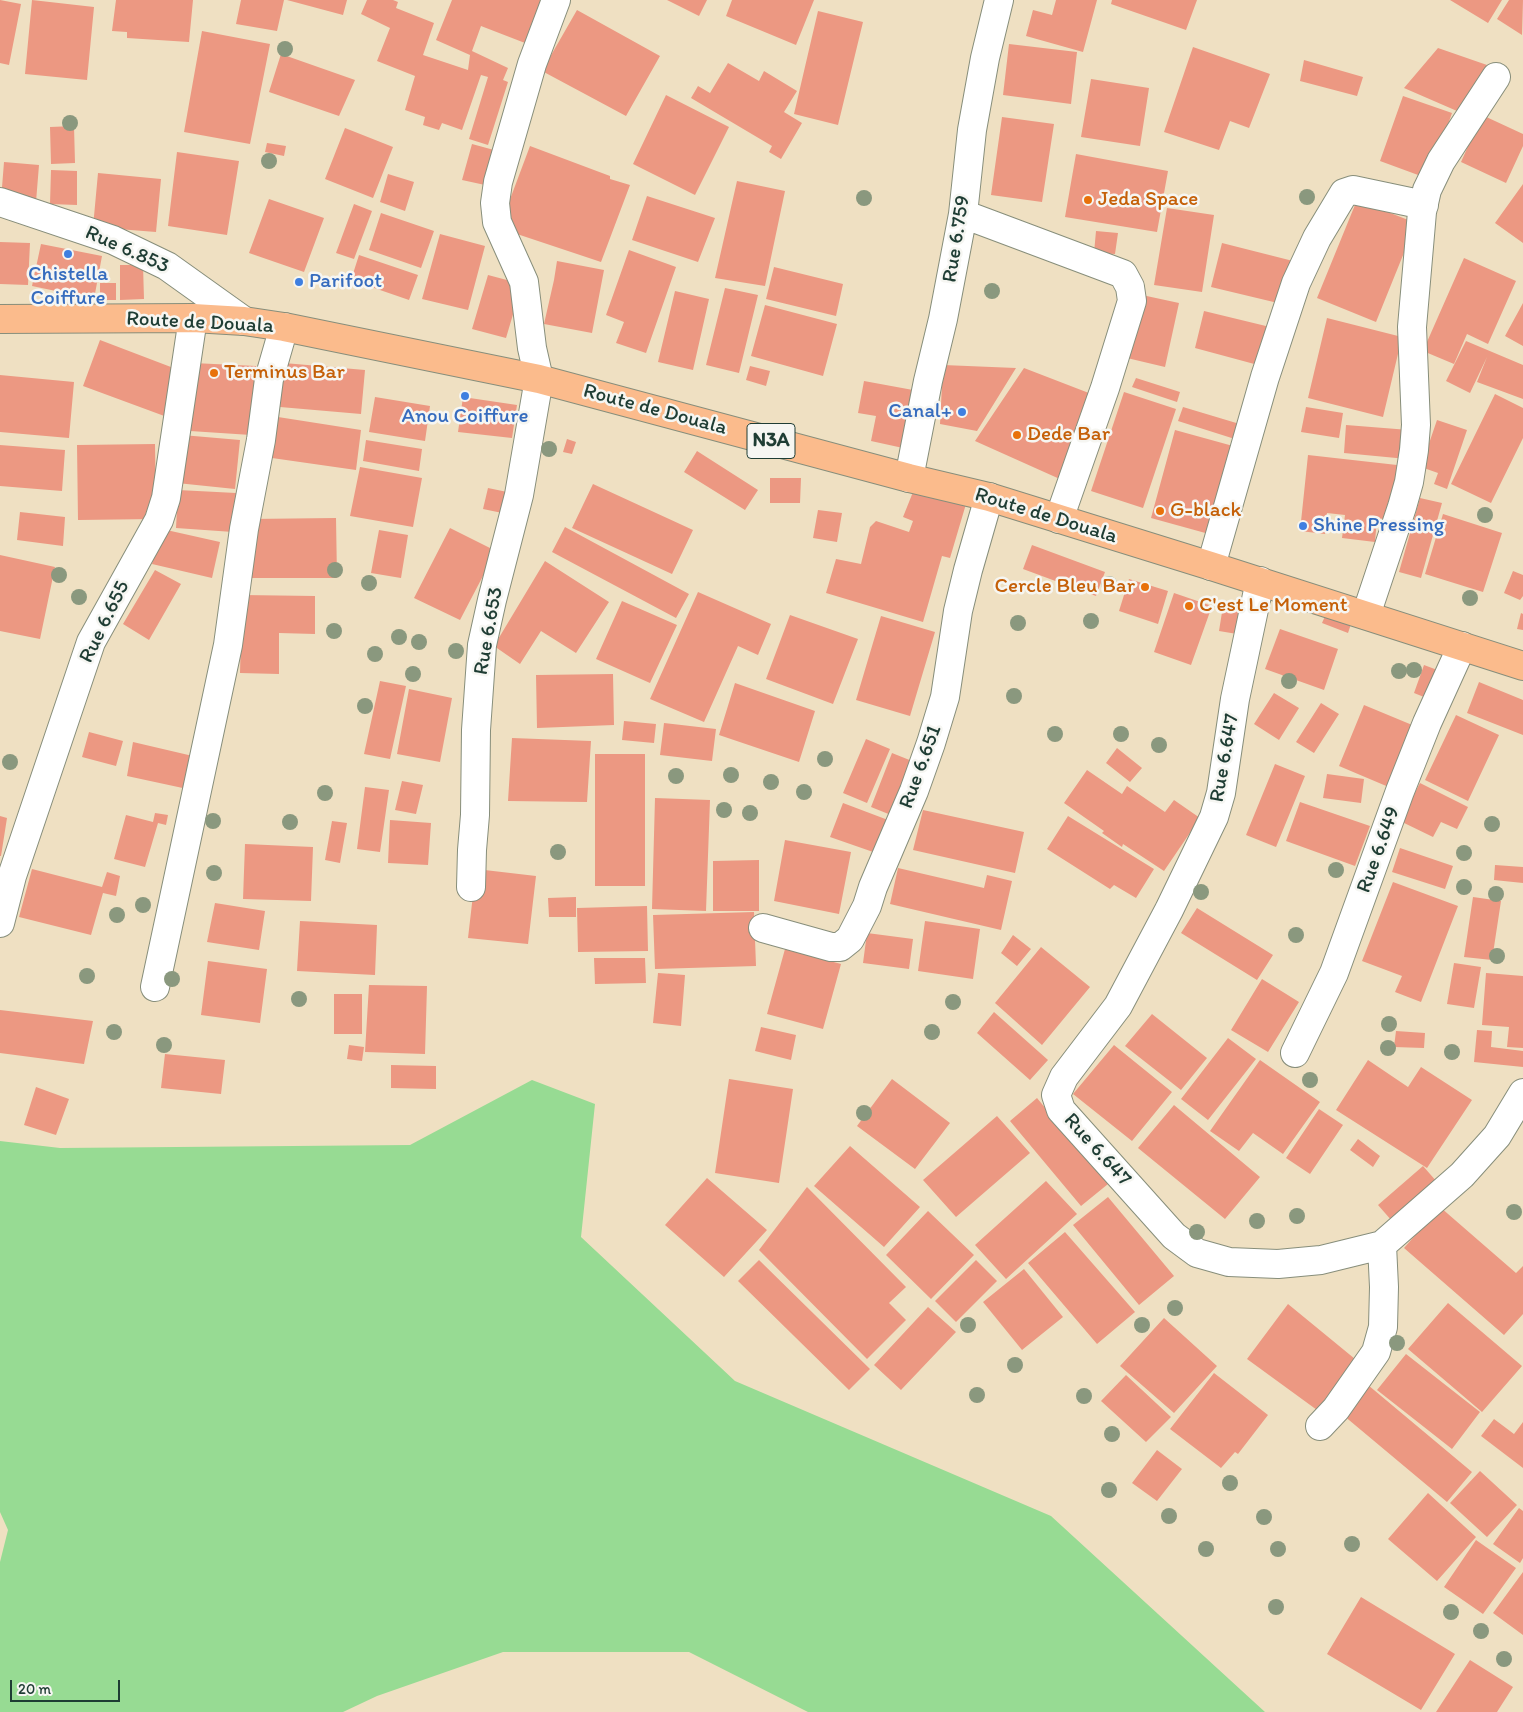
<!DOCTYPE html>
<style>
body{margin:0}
#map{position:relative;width:1523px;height:1712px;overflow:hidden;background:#efe0c2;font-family:Itim,sans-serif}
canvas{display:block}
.scale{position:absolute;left:10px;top:1680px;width:110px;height:22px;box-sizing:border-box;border:2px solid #1f3d34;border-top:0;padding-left:6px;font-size:15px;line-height:18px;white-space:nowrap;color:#1f3d34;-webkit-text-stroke:4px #f6f6f2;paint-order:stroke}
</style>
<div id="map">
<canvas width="1523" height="1712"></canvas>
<div class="scale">20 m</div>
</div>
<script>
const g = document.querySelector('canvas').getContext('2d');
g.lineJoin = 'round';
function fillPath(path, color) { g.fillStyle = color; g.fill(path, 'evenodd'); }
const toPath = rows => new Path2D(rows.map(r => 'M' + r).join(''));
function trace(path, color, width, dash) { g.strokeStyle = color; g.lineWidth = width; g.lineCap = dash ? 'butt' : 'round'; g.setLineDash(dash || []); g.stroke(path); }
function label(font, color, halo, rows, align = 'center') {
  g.font = font + ' Itim,sans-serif'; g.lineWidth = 5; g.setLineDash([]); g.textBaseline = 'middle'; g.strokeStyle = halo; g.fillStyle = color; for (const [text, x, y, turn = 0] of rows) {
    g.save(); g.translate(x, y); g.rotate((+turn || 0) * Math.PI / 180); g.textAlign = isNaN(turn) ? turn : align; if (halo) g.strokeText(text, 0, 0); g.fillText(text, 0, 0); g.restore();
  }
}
const green = toPath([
 [532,1080,595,1104,581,1237,735,1381,1051,1516,1265,1712,808,1712,689,1652,503,1652,377,1696,343,1712,0,1712,0,1562,8,1530,0,1512,0,1141,60,1148,410,1145]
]);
const building = toPath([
 [0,0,21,4,9,65,0,63],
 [32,0,94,7,87,80,25,74],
 [116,0,193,0,189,42,127,38,127,32,112,31],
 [241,0,284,0,277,31,236,24],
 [287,0,347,0,343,15],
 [367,0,393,0,398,2,396,8,434,23,423,55,468,70,470,55,436,40,452,0,542,0,525,43,481,26,472,51,508,68,503,80,508,82,488,145,469,139,488,77,481,75,462,130,442,123,439,130,423,125,425,117,405,110,415,76,377,61,390,28,361,14],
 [667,0,707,0,699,16],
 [732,0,814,0,796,45,726,16],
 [1056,0,1097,0,1083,52,1026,36,1033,10,1052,15],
 [1112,0,1197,0,1186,30,1111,4],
 [1450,0,1502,0,1488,23],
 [1509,0,1523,0,1522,35,1497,19],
 [577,10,660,56,626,116,542,71],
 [818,11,863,22,838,125,794,114],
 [202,31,270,44,250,144,184,132],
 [1009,44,1077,52,1071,104,1003,95],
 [1193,47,1270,74,1249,128,1230,121,1219,150,1164,132],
 [1438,48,1487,65,1457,111,1404,88],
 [281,54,355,80,339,116,269,92],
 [1304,60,1363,77,1357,96,1300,81],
 [728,63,759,81,764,71,797,91,784,112,802,123,781,159,769,152,772,146,691,98,698,86,710,93],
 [1091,79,1149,88,1140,146,1081,137],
 [666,95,729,127,695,195,633,164],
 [1403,96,1452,113,1429,179,1380,161],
 [1482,115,1523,134,1523,146,1506,183,1461,162],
 [1002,117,1054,124,1042,202,991,195],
 [74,126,75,163,51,164,50,127],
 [345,128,393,147,373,198,325,179],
 [267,143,286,146,284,156,265,152],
 [472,144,494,150,485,185,462,180],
 [530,146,610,176,610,179,630,185,601,262,508,231,503,218],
 [177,152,239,161,227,235,168,226],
 [1076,154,1168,171,1157,232,1065,217],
 [4,162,39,165,36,202,1,200],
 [51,170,77,171,77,205,50,204],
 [98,173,161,179,156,232,93,227],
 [388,174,414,182,405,211,380,202],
 [737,181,785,191,765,286,715,278],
 [1523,184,1523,243,1495,223],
 [647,196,715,218,698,262,632,240],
 [269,199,324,218,304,272,249,253],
 [1357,200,1416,223,1376,322,1317,298],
 [354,204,372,211,354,259,336,253],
 [1167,208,1214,215,1202,292,1154,285],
 [381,213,434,231,421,268,369,250],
 [1096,231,1118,233,1115,254,1094,253],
 [440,234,485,246,468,310,422,299],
 [0,242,30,243,28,285,0,284],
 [1222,243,1293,261,1282,304,1211,287],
 [41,244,102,256,94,299,32,286],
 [629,250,676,267,646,353,616,343,624,322,606,315],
 [359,255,418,275,409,300,351,280],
 [1464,258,1516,281,1488,344,1467,334,1454,364,1423,351],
 [557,261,604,270,592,333,544,324,554,280],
 [120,265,143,265,144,299,120,300],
 [774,267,843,284,836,316,766,299],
 [488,275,522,284,506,338,472,329],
 [100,283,116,283,116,300,100,300],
 [725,288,758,295,739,373,706,365],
 [675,291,709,299,693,370,658,362],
 [1142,295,1179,303,1165,367,1127,358],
 [1523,303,1523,346,1505,336],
 [765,305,837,324,823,376,751,356],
 [1204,311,1270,327,1258,365,1195,348],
 [1327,318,1402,337,1383,417,1308,398],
 [100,340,184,372,167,417,83,386],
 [1466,341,1523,365,1523,399,1477,382,1487,357,1470,393,1446,381],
 [193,363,256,366,251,435,190,431],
 [284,363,365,370,361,414,280,407],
 [943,365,1016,368,977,431,940,424],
 [750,366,770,371,766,386,746,380],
 [1024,368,1094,395,1062,480,975,441],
 [0,375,74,382,69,438,0,432],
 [1136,378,1180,392,1177,402,1132,387],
 [864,381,913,390,903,448,871,441,876,416,858,413],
 [1124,392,1176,409,1143,508,1091,491],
 [1495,394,1523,408,1523,438,1491,503,1451,484],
 [375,397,430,406,425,441,369,432],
 [463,397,517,405,512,438,458,432],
 [1183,407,1243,425,1238,440,1178,421],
 [1306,407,1343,413,1339,438,1301,432],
 [278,417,361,430,356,470,272,458],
 [1437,420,1467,430,1447,489,1434,484,1438,473,1421,467],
 [1346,425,1409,430,1407,459,1344,453],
 [1175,430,1233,446,1209,534,1151,518],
 [182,435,240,440,235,489,177,483],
 [567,439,576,442,572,454,563,452],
 [366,440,422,449,419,471,363,461],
 [155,444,156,519,78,520,77,445],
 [0,445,65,450,62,491,0,486],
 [697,451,758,490,745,510,684,472],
 [1308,455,1397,465,1391,520,1377,518,1375,542,1342,538,1345,515,1327,513,1325,534,1300,531],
 [360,467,422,478,413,527,350,516],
 [770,478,801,478,800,503,770,503],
 [593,484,693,530,672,574,572,528],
 [915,487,966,504,950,558,942,556,923,622,826,593,836,559,861,564,870,527,876,521,909,532,913,521,903,517],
 [488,488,512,493,507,514,483,509],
 [178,490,236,493,233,532,176,528],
 [1420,498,1442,503,1421,578,1399,572],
 [818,510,842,513,837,542,813,538],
 [20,512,65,517,63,546,17,540],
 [1443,514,1502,533,1483,592,1425,574],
 [336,518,337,578,250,578,249,519],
 [565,527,689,594,676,618,552,552],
 [450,528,496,551,460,620,414,598],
 [162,529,220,542,212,578,152,564],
 [379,530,408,535,401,578,371,573],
 [1032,545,1105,572,1096,596,1023,569],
 [0,555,55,567,40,639,0,631],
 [545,561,609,602,576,653,541,631,520,664,494,646],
 [155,570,181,584,149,640,123,624],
 [1513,571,1523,575,1523,596,1520,600,1504,593],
 [1129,579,1168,591,1158,624,1119,611],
 [698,592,771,624,758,655,738,646,704,722,650,699],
 [1174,593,1212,606,1191,665,1154,652],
 [242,595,315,596,315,634,279,633,279,674,240,673],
 [622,601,677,625,650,683,596,659],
 [1223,606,1247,609,1243,635,1219,631],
 [1521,613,1523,614,1523,630,1517,629],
 [1326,614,1351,624,1348,633,1322,623],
 [790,615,858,639,833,704,766,679],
 [881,616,935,632,910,716,856,700],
 [1280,629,1338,649,1324,690,1265,669],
 [1424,665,1440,671,1429,699,1414,693],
 [613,674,614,725,537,728,536,675],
 [380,681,406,686,390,759,364,754],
 [1479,682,1523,700,1523,735,1467,713],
 [735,683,815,711,799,762,719,735],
 [409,689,452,698,440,762,397,754],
 [1274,693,1299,708,1279,740,1254,724],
 [1321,703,1339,714,1314,753,1296,742],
 [1364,705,1417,727,1391,788,1339,766],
 [1456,715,1499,735,1468,801,1425,780],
 [624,721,656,724,654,743,622,740],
 [664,723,716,729,712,761,660,755],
 [89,732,123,741,116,766,82,757],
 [512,738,591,741,587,802,508,801],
 [866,739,890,749,867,803,843,793],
 [133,742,197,757,192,790,127,776],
 [1117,748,1142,768,1130,782,1106,763],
 [892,753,917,763,896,817,871,807],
 [595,754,645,754,645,886,595,886],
 [1275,764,1305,776,1276,847,1246,835],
 [1087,770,1122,794,1127,786,1165,812,1174,800,1200,818,1164,871,1123,844,1122,847,1102,833,1104,831,1064,803],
 [1327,774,1364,779,1361,803,1323,798],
 [402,781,423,785,416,814,395,810],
 [1420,783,1468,807,1457,829,1441,822,1433,837,1400,821],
 [365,787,389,790,380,852,357,849],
 [655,798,710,800,706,911,652,909],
 [1300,802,1370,826,1355,866,1286,841],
 [843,803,888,820,876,853,830,837],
 [923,810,1024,832,1015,873,913,850],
 [155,813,168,815,166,825,158,823,145,867,114,859,126,815,153,822],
 [0,816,7,818,1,856,0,856],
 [1068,816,1154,869,1136,898,1114,885,1110,889,1047,849],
 [390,820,431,823,428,865,388,863],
 [332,821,347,823,340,863,325,860],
 [785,840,851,852,839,914,774,901],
 [245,844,313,847,311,901,243,899],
 [1400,848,1453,866,1445,889,1392,872],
 [759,860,759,911,713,911,713,861],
 [1495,865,1523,867,1523,883,1494,880],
 [898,868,984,888,987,875,1012,881,1001,930,890,904],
 [32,869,102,887,107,872,120,876,116,896,103,893,91,935,19,917],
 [476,869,536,876,528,944,468,938],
 [1393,882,1458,906,1421,1002,1395,992,1402,976,1362,961],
 [576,897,576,917,549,917,548,898],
 [1473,897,1501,901,1492,960,1464,957],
 [215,903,265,911,259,950,207,942],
 [647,906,648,951,578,952,577,908],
 [1197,908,1273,955,1257,980,1181,933],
 [754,912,756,966,655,969,653,915],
 [300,921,377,925,375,975,297,971],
 [925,921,980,929,973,979,918,971],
 [867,933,913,939,909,969,863,963],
 [1013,935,1031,949,1017,966,1001,953],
 [1041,947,1090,987,1042,1045,995,1003],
 [785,949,841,964,823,1029,767,1014],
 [594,958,645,958,646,983,595,984],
 [208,961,267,969,260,1023,201,1015],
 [1454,963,1481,967,1474,1008,1447,1004],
 [658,973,685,975,681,1026,653,1023],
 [1486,973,1523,976,1523,1048,1507,1047,1509,1027,1482,1025],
 [1262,979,1299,1002,1268,1052,1231,1030],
 [369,985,427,986,425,1054,365,1052],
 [334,994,362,994,362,1034,334,1034],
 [0,1010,93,1021,84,1064,0,1053],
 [994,1012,1048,1060,1030,1080,977,1033],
 [1152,1014,1207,1058,1181,1090,1125,1046],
 [761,1027,796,1035,791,1060,755,1051],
 [1477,1030,1492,1031,1491,1047,1523,1051,1523,1067,1474,1062],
 [1396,1031,1425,1033,1424,1048,1394,1047],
 [1228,1038,1256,1059,1208,1120,1181,1099],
 [349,1045,364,1047,362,1061,347,1059],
 [1114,1045,1172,1092,1132,1141,1073,1094],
 [165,1054,225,1060,221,1094,161,1088],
 [1260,1060,1320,1102,1283,1154,1253,1133,1239,1151,1210,1131],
 [1368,1060,1408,1087,1421,1067,1472,1100,1427,1168,1336,1110],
 [391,1065,436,1066,436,1089,391,1088],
 [729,1079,793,1089,779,1183,715,1173],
 [892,1079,950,1123,915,1169,857,1126],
 [36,1087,69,1099,56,1135,24,1125],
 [1037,1098,1108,1184,1081,1206,1010,1121],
 [1174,1105,1260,1177,1225,1219,1138,1148],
 [1319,1109,1343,1125,1310,1174,1286,1158],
 [997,1116,1030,1153,956,1217,923,1180],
 [1358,1139,1380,1156,1373,1167,1350,1150],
 [850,1146,920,1207,884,1247,814,1186],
 [1423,1166,1437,1182,1392,1221,1378,1205],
 [707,1178,767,1230,724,1277,665,1225],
 [1046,1181,1077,1214,1006,1279,975,1245],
 [807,1187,906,1287,889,1303,906,1320,867,1359,759,1250],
 [1108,1197,1174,1276,1139,1305,1073,1225],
 [1440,1207,1516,1273,1523,1266,1523,1314,1504,1335,1404,1248],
 [928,1211,974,1255,931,1299,886,1255],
 [1065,1232,1135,1312,1097,1344,1028,1263],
 [759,1260,870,1369,849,1390,738,1281],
 [976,1260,997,1281,956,1322,935,1301],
 [1024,1269,1063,1317,1022,1350,983,1302],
 [1448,1303,1522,1366,1482,1412,1408,1349],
 [1288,1304,1355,1359,1317,1410,1247,1359],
 [928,1307,956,1332,901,1390,874,1365],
 [1164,1318,1217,1366,1174,1413,1120,1366],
 [1406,1354,1480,1412,1452,1449,1377,1390],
 [1214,1373,1268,1415,1238,1454,1235,1452,1221,1468,1170,1429],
 [1126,1375,1171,1417,1146,1442,1101,1401],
 [1368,1385,1472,1472,1447,1502,1343,1415],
 [1494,1419,1514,1434,1523,1422,1523,1468,1481,1436],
 [1157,1450,1182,1469,1157,1501,1132,1483],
 [1480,1471,1517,1505,1487,1537,1450,1503],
 [1428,1493,1476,1537,1437,1581,1388,1539],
 [1519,1508,1523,1511,1523,1558,1520,1563,1493,1544],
 [1476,1540,1516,1568,1483,1614,1444,1587],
 [1523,1572,1523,1635,1493,1613],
 [1361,1597,1455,1654,1421,1710,1327,1654],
 [1470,1660,1513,1687,1497,1712,1436,1712]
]);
const minor = toPath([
 [0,202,113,240,167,266,244,321],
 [963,214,1123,274,1130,287,1132,301,1105,388,1059,519],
 [909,478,928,381,943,319,963,214,972,130,985,58,999,0],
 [1211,566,1265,377,1296,283,1317,238,1344,193,1353,190,1424,205],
 [1260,581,1235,699,1221,793,1214,817,1169,910,1118,1006,1064,1077,1056,1095,1061,1110,1174,1236,1197,1253,1229,1262,1278,1264,1321,1260,1382,1245,1462,1175,1497,1136,1523,1093],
 [1366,615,1402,507,1409,482,1414,450,1416,425,1412,327,1422,212,1427,190,1441,161,1496,77],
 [471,887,472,850,475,815,476,730,482,645,492,600,519,495,539,379,532,348,524,282,497,222,495,203,498,182,532,64,556,0],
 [0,923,12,876,91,642,159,520,166,498,193,318],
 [763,928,831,947,840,947,850,939,867,906,873,887,914,791,931,743,945,697,958,611,968,570,989,497],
 [155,987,228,645,244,529,261,440,269,379,284,327],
 [1295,1053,1334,973,1400,791,1427,723,1462,646],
 [1320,1426,1336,1409,1376,1352,1383,1327,1384,1287,1382,1245]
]);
const highway = toPath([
 [0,319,193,318,244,321,284,327,539,379,909,478,989,497,1211,566,1523,666]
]);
const trees = [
 [285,49],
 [70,123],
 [269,161],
 [1307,197],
 [864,198],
 [992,291],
 [549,449],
 [1485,515],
 [335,570],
 [59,575],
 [369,583],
 [1109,584],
 [79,597],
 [1470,598],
 [1091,621],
 [1018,623],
 [334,631],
 [399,637],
 [419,642],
 [456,651],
 [375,654],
 [1414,670],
 [1399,671],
 [413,674],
 [1289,681],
 [1014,696],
 [365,706],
 [1055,734],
 [1121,734],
 [1159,745],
 [825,759],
 [10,762],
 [731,775],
 [676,776],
 [771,782],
 [804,792],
 [325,793],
 [724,810],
 [750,813],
 [213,821],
 [290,822],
 [1492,824],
 [558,852],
 [1464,853],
 [1336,870],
 [214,873],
 [1464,887],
 [1201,892],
 [1496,894],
 [143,905],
 [117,915],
 [1296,935],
 [1497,956],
 [87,976],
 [172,979],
 [299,999],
 [953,1002],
 [1389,1024],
 [114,1032],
 [932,1032],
 [164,1045],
 [1388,1048],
 [1452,1052],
 [1310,1080],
 [864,1113],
 [1514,1212],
 [1297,1216],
 [1257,1221],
 [1197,1232],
 [1175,1308],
 [968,1325],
 [1142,1325],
 [1397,1343],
 [1015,1365],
 [977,1395],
 [1084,1396],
 [1112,1434],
 [1230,1483],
 [1109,1490],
 [1169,1516],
 [1264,1517],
 [1352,1544],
 [1206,1549],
 [1278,1549],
 [1276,1607],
 [1451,1612],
 [1481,1631],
 [1504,1659]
];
const markers = [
 [1088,200,5,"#e8710a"],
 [68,254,5,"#3f7fe0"],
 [299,282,5,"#3f7fe0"],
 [214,373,5,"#e8710a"],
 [465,396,5,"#3f7fe0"],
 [962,412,5,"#3f7fe0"],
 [1017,435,5,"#e8710a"],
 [1160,511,5,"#e8710a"],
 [1303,526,5,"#3f7fe0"],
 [1145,587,5,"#e8710a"],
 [1189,606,5,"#e8710a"]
];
const shields = [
 [771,441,48]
];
const shieldNames = [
 ["N3A",771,441]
];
const foodNames = [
 ["Jeda Space",1098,200],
 ["Terminus Bar",224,373],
 ["Dede Bar",1027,435],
 ["G-black",1170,511],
 ["Cercle Bleu Bar",1135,587,"right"],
 ["C'est Le Moment",1199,606]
];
const streetNames = [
 ["Rue 6.759",957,239,-81],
 ["Rue 6.853",127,250,24],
 ["Route de Douala",200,323,3],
 ["Route de Douala",655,410,15],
 ["Route de Douala",1046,516,17],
 ["Rue 6.655",105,622,-64],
 ["Rue 6.653",489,631,-80],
 ["Rue 6.647",1225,758,-80],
 ["Rue 6.651",921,767,-70],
 ["Rue 6.649",1379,850,-70],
 ["Rue 6.647",1097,1150,48]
];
const shopNames = [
 ["Chistella",68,275],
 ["Coiffure",68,299],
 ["Parifoot",309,282,"left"],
 ["Canal+",952,412,"right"],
 ["Anou Coiffure",465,417],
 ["Shine Pressing",1313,526,"left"]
];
fillPath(green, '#97db93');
fillPath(building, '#ec9882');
trace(minor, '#878e7b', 30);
trace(highway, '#878e7b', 30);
trace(minor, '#fff', 28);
trace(highway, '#fbbb8c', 28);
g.fillStyle = '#8a987e';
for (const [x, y] of trees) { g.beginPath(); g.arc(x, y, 8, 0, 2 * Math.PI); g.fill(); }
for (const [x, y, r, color] of markers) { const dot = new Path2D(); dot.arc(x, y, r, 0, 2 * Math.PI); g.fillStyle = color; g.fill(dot); trace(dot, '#f6f6f2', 2); }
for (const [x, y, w] of shields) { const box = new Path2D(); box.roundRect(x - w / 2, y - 17.5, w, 35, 4); g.fillStyle = '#f6f6f2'; g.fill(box); trace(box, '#1f3d34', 1); }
label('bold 20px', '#1f3d34', null, shieldNames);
label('21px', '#c56008', '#f6f6f2', foodNames, 'left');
label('21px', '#1f3d34', '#f6f6f2', streetNames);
label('21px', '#366cbe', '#f6f6f2', shopNames);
</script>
